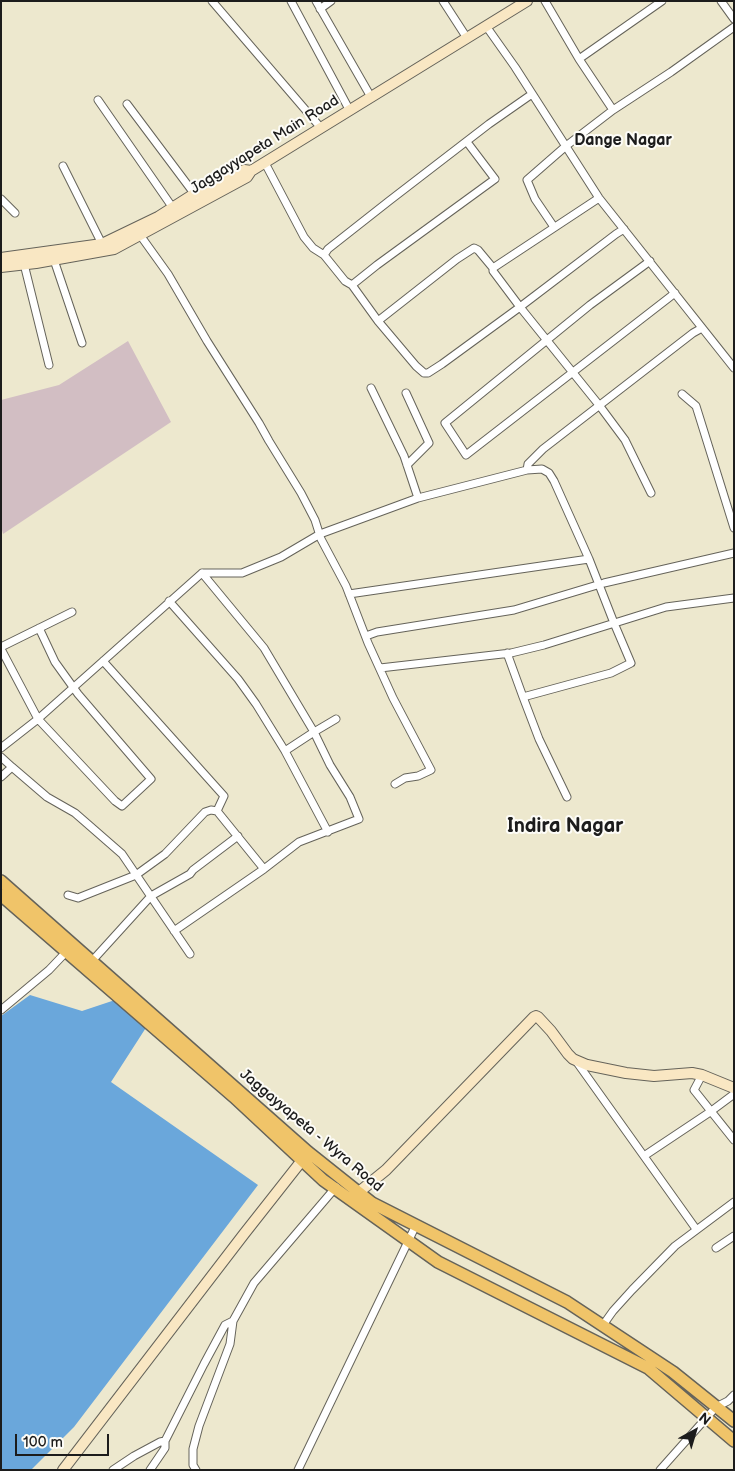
<!DOCTYPE html>
<style>
body{margin:0}
#map{position:relative;width:735px;height:1471px;overflow:hidden;background:#ede8ce;font-family:"Balsamiq Sans",sans-serif}
canvas{display:block}
.frame{position:absolute;inset:0;border:2px solid #1c1c1c;pointer-events:none}
.north{position:absolute;left:670px;top:1406px;width:50px;height:50px;-webkit-text-stroke:4px #fdfcf7;paint-order:stroke;rotate:39deg;font-size:14px;font-weight:700;line-height:20px;text-align:center;color:#1c1c1c}
.north::after{content:'';display:block;margin:auto;width:18px;height:22px;background:#1c1c1c;clip-path:polygon(50% 0,100% 100%,50% 72%,0 100%)}
.scale{position:absolute;left:15px;top:1434px;width:94px;height:22px;box-sizing:border-box;border:2px solid #1c1c1c;border-top:0;padding-left:6px;font-size:15px;line-height:18px;white-space:nowrap;color:#1c1c1c;-webkit-text-stroke:4px #fdfcf7;paint-order:stroke}
</style>
<div id="map">
<canvas width="735" height="1471"></canvas>
<div class="frame"></div>
<div class="north">N</div>
<div class="scale">100 m</div>
</div>
<script>
const g = document.querySelector('canvas').getContext('2d');
g.lineJoin = 'round';
function fillPath(path, color) { g.fillStyle = color; g.fill(path, 'evenodd'); }
const toPath = rows => new Path2D(rows.map(r => 'M' + r).join(''));
function trace(path, color, width, dash) { g.strokeStyle = color; g.lineWidth = width; g.lineCap = dash ? 'butt' : 'round'; g.setLineDash(dash || []); g.stroke(path); }
function label(font, color, halo, rows, align = 'center') {
  g.font = font + ' "Balsamiq Sans",sans-serif'; g.lineWidth = 4; g.setLineDash([]); g.textBaseline = 'middle'; g.strokeStyle = halo; g.fillStyle = color; for (const [text, x, y, turn = 0] of rows) {
    g.save(); g.translate(x, y); g.rotate((+turn || 0) * Math.PI / 180); g.textAlign = isNaN(turn) ? turn : align; if (halo) g.strokeText(text, 0, 0); g.fillText(text, 0, 0); g.restore();
  }
}
const industrial = toPath([
 [128,341,171,422,3,534,1,526,1,400,59,385]
]);
const water = toPath([
 [30,995,82,1011,121,998,149,1023,111,1082,258,1185,74,1427,31,1470,1,1470,1,1016]
]);
const street = toPath([
 [212,1,321,128],
 [291,1,350,111],
 [316,1,371,97],
 [443,1,467,38],
 [545,1,579,59,613,110],
 [721,1,734,19],
 [320,9,331,1],
 [486,26,515,67,599,198,734,368],
 [579,59,662,1],
 [98,100,175,211],
 [127,104,196,196],
 [265,163,304,237,313,248,324,255,345,281,352,285,378,321,416,366,424,373,428,373,442,364,520,307,616,234,624,229],
 [63,166,104,248],
 [1,199,15,213],
 [554,227,535,199,527,180,566,146,613,110,671,72,734,27],
 [140,235,168,274,207,341,259,423,269,441,301,493,315,520,321,539,346,586,368,643,393,698,431,770,418,776,405,778,395,784],
 [324,255,328,249,389,201,489,124,532,94],
 [54,260,82,343],
 [650,261,590,305,445,423,466,455,675,293],
 [24,264,49,365],
 [493,268,599,198],
 [352,285,377,265,495,179,467,142],
 [378,321,457,259,474,248,478,250,493,268,493,271,520,307,599,405,625,440,651,493],
 [371,388,404,456,418,498],
 [406,393,429,443,407,465],
 [682,394,696,406,734,528],
 [349,594,589,559],
 [169,601,238,679,256,704,285,751,328,832],
 [366,636,377,632,514,610,604,583,734,553],
 [1,647,72,612],
 [1,649,38,719,115,801,122,806,151,779,78,694,55,662,39,628],
 [507,653,523,697,611,673,631,663,614,623,589,559,554,481,549,473,542,469,527,470],
 [103,661,224,796,217,811],
 [380,668,511,653,544,645,666,607,734,598],
 [523,697,539,739,567,797],
 [1,748,38,719,202,573,242,573,281,557,320,534,418,498,527,470,528,464,543,449,693,333,702,328],
 [285,751,314,732,336,719],
 [1,757,12,767,47,797,75,813,122,854,190,954],
 [1,777,12,767],
 [68,895,78,898,136,875,165,854,205,812,211,810,217,811,264,869],
 [174,931,264,869,299,842,359,819,350,797,330,765,314,732,264,648,202,573],
 [92,961,151,896,190,874,193,870,238,836],
 [1,1010,49,970,68,950],
 [576,1061,696,1229],
 [702,1075,694,1090,734,1140],
 [644,1156,710,1112,734,1094],
 [716,1248,734,1236],
 [603,1325,613,1311,632,1290,675,1246,734,1202],
 [113,1470,134,1456,160,1442,165,1441],
 [150,1470,165,1448,165,1441,204,1364,225,1325,233,1321],
 [196,1470,193,1465,193,1449,199,1426,230,1344,233,1321,254,1283,336,1187],
 [298,1470,416,1225],
 [660,1470,716,1407,728,1401,734,1395]
]);
const secondary = toPath([
 [1,258,102,244,158,217,194,194,244,170,251,171],
 [1,267,36,263,114,249,247,177,251,171,527,1],
 [359,1192,386,1170,534,1017,536,1016,538,1017,551,1031,568,1054,573,1059,587,1065,626,1073,654,1076,692,1073,702,1075,734,1088],
 [63,1470,244,1234,307,1154]
]);
const primary = toPath([
 [1,881,308,1152,372,1203,567,1302,673,1372,734,1421],
 [1,895,234,1097,323,1180,438,1262,648,1368,734,1441]
]);
const streetNames = [
 ["Jaggayyapeta Main Road",265,145,-32],
 ["Jaggayyapeta - Wyra Road",311,1131,40]
];
const neighbourhoodNames = [
 ["Dange Nagar",623,141]
];
const districtNames = [
 ["Indira Nagar",565,827]
];
fillPath(industrial, '#d2bec3');
fillPath(water, '#6aa7db');
trace(street, '#65635a', 9);
trace(secondary, '#65635a', 12);
trace(primary, '#65635a', 14);
trace(street, '#fff', 7);
trace(secondary, '#f9e7c3', 10);
trace(primary, '#f0c469', 11);
label('15px', '#1c1c1c', '#fdfcf7', streetNames);
label('bold 16px', '#1c1c1c', '#fdfcf7', neighbourhoodNames);
label('bold 20px', '#1c1c1c', '#fdfcf7', districtNames);
</script>
